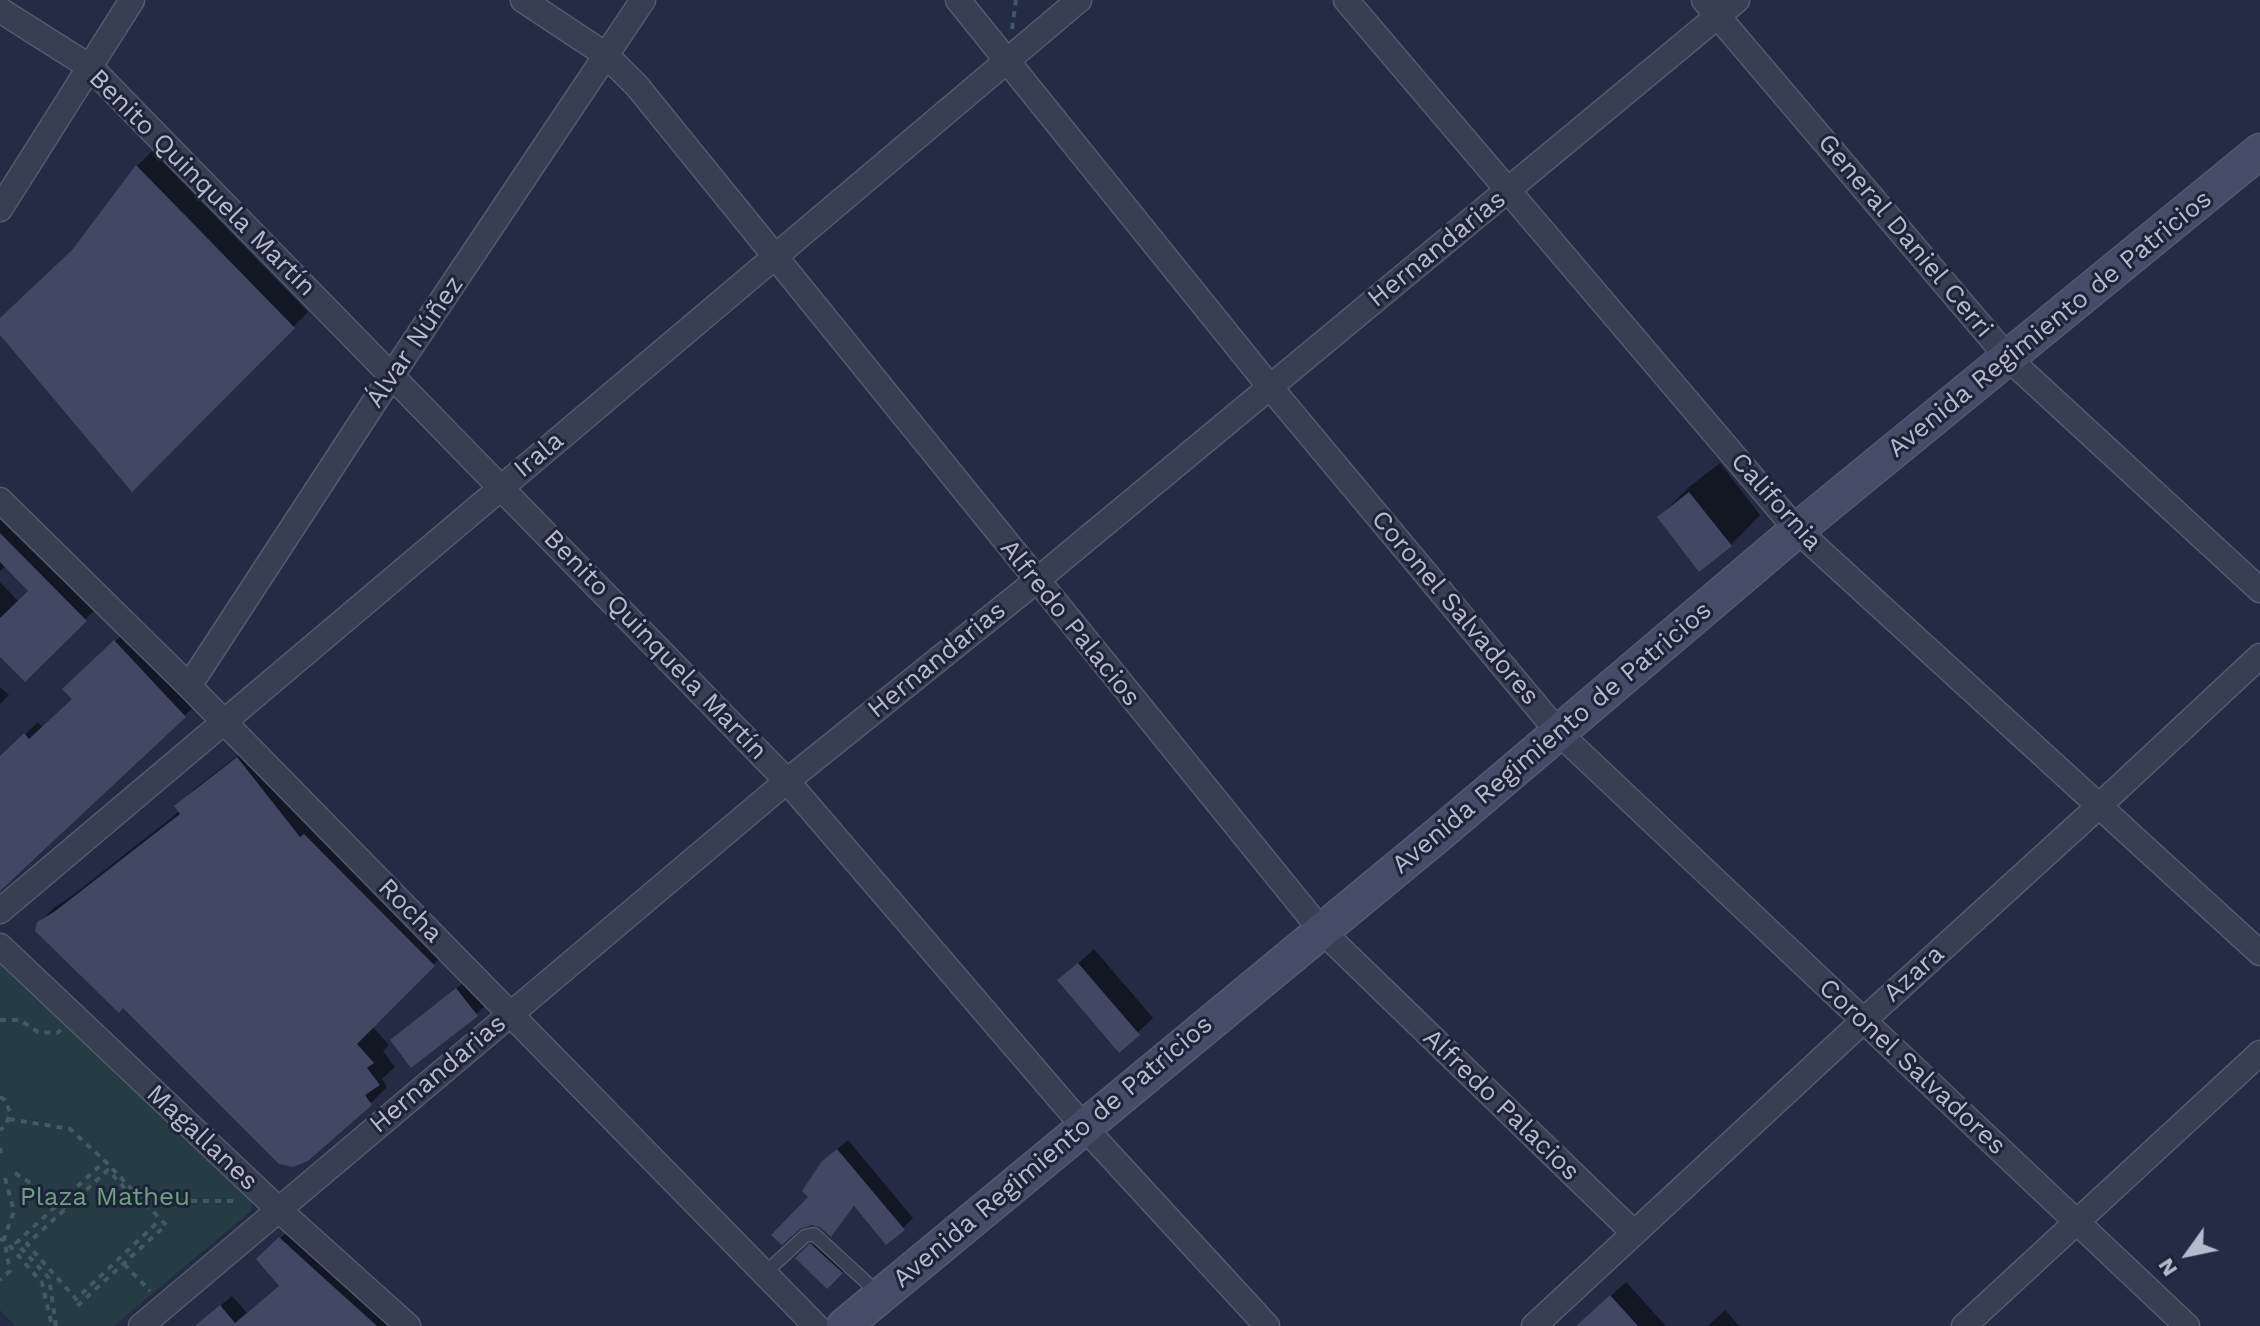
<!DOCTYPE html>
<meta charset="utf-8">
<style>
body{margin:0}
#map{position:relative;width:2260px;height:1326px;overflow:hidden;background:#232c44;font-family:"Work Sans",sans-serif}
canvas{display:block}
.north{position:absolute;left:2148px;top:1214px;width:80px;height:80px;-webkit-text-stroke:6px #1d2439;paint-order:stroke;rotate:237deg;font-size:22px;font-weight:700;line-height:32px;text-align:center;color:#b5bacd}
.north::after{content:'';display:block;margin:auto;width:28px;height:36px;background:#b5bacd;clip-path:polygon(50% 0,100% 100%,50% 72%,0 100%)}
</style>
<div id="map">
<canvas width="2260" height="1326"></canvas>
<div class="north">N</div>
</div>
<script>
const g = document.querySelector('canvas').getContext('2d');
g.lineJoin = 'round';
function fillPath(path, color) { g.fillStyle = color; g.fill(path, 'evenodd'); }
const toPath = rows => new Path2D(rows.map(r => 'M' + r).join(''));
function trace(path, color, width, dash) { g.strokeStyle = color; g.lineWidth = width; g.lineCap = dash ? 'butt' : 'round'; g.setLineDash(dash || []); g.stroke(path); }
function label(font, color, halo, rows, align = 'center') {
  g.font = font + ' "Work Sans",sans-serif'; g.lineWidth = 6; g.setLineDash([]); g.textBaseline = 'middle'; g.strokeStyle = halo; g.fillStyle = color; for (const [text, x, y, turn = 0] of rows) {
    g.save(); g.translate(x, y); g.rotate((+turn || 0) * Math.PI / 180); g.textAlign = isNaN(turn) ? turn : align; if (halo) g.strokeText(text, 0, 0); g.fillText(text, 0, 0); g.restore();
  }
}
const green = toPath([
 [0,952,253,1192,251,1211,114,1326,15,1326,0,1310]
]);
const shadow = toPath([
 [152,151,308,312,133,489,0,332,0,321,76,248,137,166],
 [1720,463,1760,515,1731,545,1659,517,1689,487],
 [0,513,98,607,25,679,0,654,0,582,19,602,30,591,6,566,0,571],
 [128,629,198,703,0,888,0,758,38,722,43,728,74,699,65,689],
 [0,687,9,695,0,704],
 [255,742,450,948,372,1026,389,1045,383,1051,395,1067,382,1079,387,1087,371,1103,38,923,56,906,73,895,180,811,177,806,193,790],
 [1094,949,1153,1018,1119,1050,1060,980],
 [467,980,486,1005,476,1014,402,1031],
 [848,1140,913,1218,903,1228,856,1204,840,1224,811,1197,835,1151],
 [291,1228,398,1326,196,1326,232,1296,247,1313,281,1285,259,1259],
 [817,1241,846,1268,827,1287,798,1258],
 [1626,1282,1666,1326,1577,1326],
 [1725,1310,1739,1326,1708,1326]
]);
const building = toPath([
 [136,165,295,328,132,492,0,335,0,318,72,250],
 [1689,492,1732,546,1699,572,1657,517],
 [0,533,87,621,25,682,0,657,0,618,28,591,0,562],
 [114,640,186,717,0,891,0,756,24,733,29,739,72,699,62,689],
 [237,757,300,837,304,834,435,966,357,1044,374,1063,367,1068,380,1085,365,1095,372,1105,308,1161,293,1167,279,1164,123,1008,119,1013,35,931,37,922,54,912,180,814,174,806],
 [1078,963,1140,1035,1119,1053,1057,980],
 [456,988,478,1016,411,1068,390,1040],
 [837,1149,905,1230,886,1245,854,1206,831,1237,820,1227,812,1225,800,1229,782,1245,771,1235,808,1197,802,1191,822,1161],
 [279,1237,305,1261,377,1326,195,1326,220,1305,235,1323,279,1286,256,1259],
 [809,1244,811,1244,843,1273,827,1289,795,1258],
 [1610,1295,1638,1326,1576,1326]
]);
const path = toPath([
 [1012,29,1016,0],
 [0,1020,20,1020,38,1032,57,1033,61,1030],
 [0,1097,5,1100,10,1112,6,1125,0,1130],
 [9,1119,70,1129,105,1161],
 [0,1148,1,1153],
 [15,1173,60,1202,66,1208],
 [5,1178,14,1211,4,1239,42,1283,52,1326],
 [133,1193,131,1195,108,1170,27,1244,76,1299,159,1221],
 [143,1201,237,1201],
 [0,1240,4,1239,10,1271,0,1280],
 [124,1264,150,1291],
 [56,1326,49,1278,16,1243,105,1161,166,1225,76,1307]
]);
const lane = toPath([
 [765,1273,805,1236,814,1234,878,1293]
]);
const street = toPath([
 [523,0,606,55,637,86,1321,930,1634,1233],
 [958,0,1270,387,1559,733,2187,1326],
 [1346,0,1797,530,2260,953],
 [1704,0,2009,359,2260,590],
 [0,10,90,67,787,781,1084,1127,1267,1326],
 [0,209,132,0],
 [0,500,189,686,816,1326],
 [189,686,392,375,643,0],
 [0,911,1079,0],
 [0,946,278,1209,408,1326],
 [141,1326,787,781,1036,581,1737,0],
 [1534,1326,1863,1021,2099,806,2260,656],
 [1964,1326,2260,1053]
]);
const secondary = toPath([
 [844,1326,1439,834,1797,530,2260,151]
]);
const streetNames = [
 ["Benito Quinquela Martín",202,183,45],
 ["General Daniel Cerri",1905,236,50],
 ["Hernandarias",1437,249,-39],
 ["Avenida Regimiento de Patricios",2050,324,-39],
 ["Álvar Núñez",415,342,-56],
 ["Irala",539,455,-40],
 ["California",1776,502,48],
 ["Coronel Salvadores",1455,608,50],
 ["Alfredo Palacios",1070,623,51],
 ["Benito Quinquela Martín",655,645,46],
 ["Hernandarias",937,660,-39],
 ["Avenida Regimiento de Patricios",1552,738,-40],
 ["Rocha",410,911,45],
 ["Azara",1914,974,-42],
 ["Coronel Salvadores",1912,1067,43],
 ["Hernandarias",438,1074,-40],
 ["Alfredo Palacios",1501,1105,44],
 ["Magallanes",202,1138,43],
 ["Avenida Regimiento de Patricios",1053,1152,-40]
];
const parkNames = [
 ["Plaza Matheu",105,1197]
];
fillPath(green, '#253c45');
fillPath(shadow, '#0007');
fillPath(building, '#404864');
trace(lane, '#535a6e', 15);
trace(street, '#535a6e', 27);
trace(secondary, '#535a6e', 37);
trace(path, '#445961', 4, [6, 6]);
trace(lane, '#383f53', 12);
trace(street, '#383f53', 24);
trace(secondary, '#454c67', 34);
label('26px', '#b5bacd', '#1d2439', streetNames);
label('26px', '#6aa17f', '#1d2439', parkNames);
</script>
